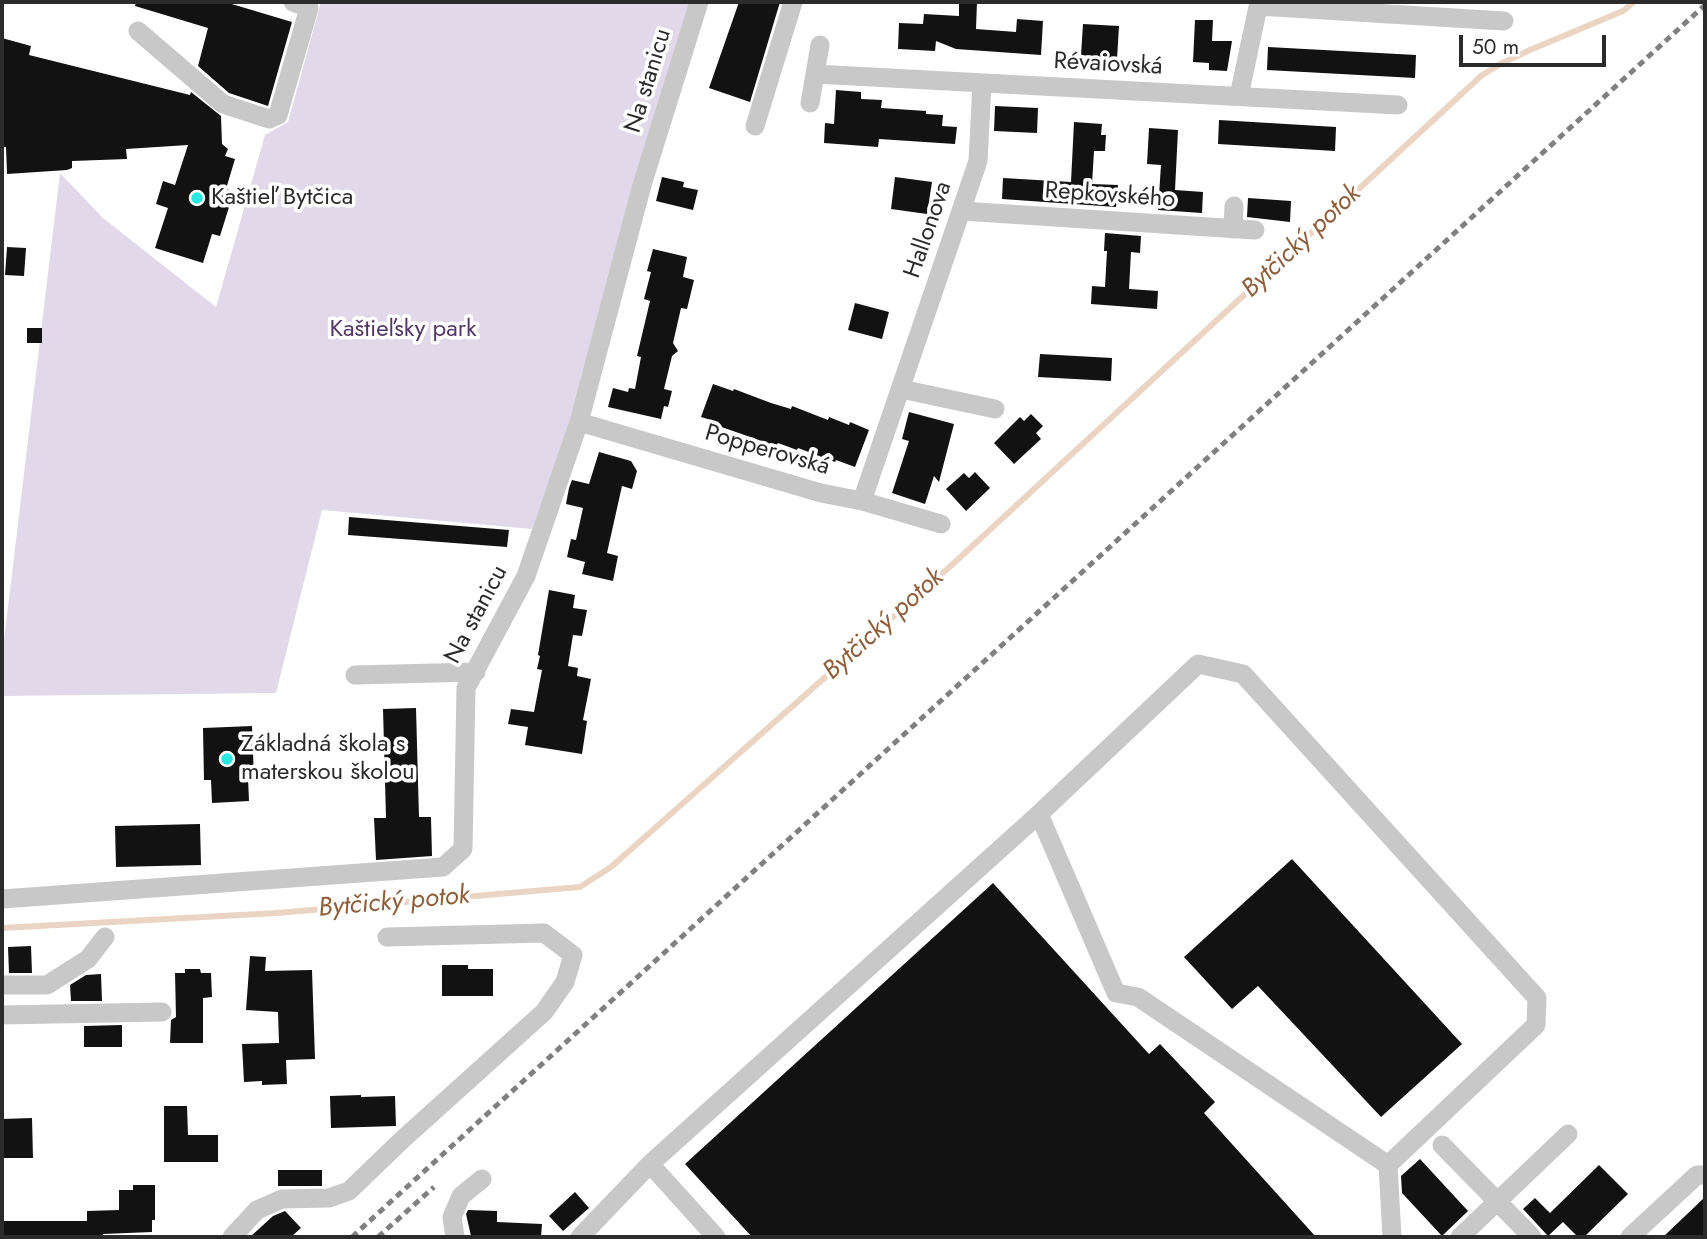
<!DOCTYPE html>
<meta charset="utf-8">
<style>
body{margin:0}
#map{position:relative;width:1707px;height:1239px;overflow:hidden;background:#fff;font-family:Jost,sans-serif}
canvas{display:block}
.frame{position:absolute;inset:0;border:4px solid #2b2b2b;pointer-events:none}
.scale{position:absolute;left:1459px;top:35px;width:147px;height:32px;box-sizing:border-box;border:4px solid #2b2b2b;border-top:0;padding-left:9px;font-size:21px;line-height:24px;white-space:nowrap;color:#2b2b2b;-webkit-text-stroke:5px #fff;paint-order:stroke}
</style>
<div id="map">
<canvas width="1707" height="1239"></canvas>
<div class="frame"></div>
<div class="scale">50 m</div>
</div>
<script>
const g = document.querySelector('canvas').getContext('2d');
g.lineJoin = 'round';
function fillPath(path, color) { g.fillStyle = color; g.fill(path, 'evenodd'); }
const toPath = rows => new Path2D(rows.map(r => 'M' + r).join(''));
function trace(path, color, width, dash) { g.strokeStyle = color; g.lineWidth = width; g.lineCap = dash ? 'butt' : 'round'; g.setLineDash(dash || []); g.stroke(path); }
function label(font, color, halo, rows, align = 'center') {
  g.font = font + ' Jost,sans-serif'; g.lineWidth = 7; g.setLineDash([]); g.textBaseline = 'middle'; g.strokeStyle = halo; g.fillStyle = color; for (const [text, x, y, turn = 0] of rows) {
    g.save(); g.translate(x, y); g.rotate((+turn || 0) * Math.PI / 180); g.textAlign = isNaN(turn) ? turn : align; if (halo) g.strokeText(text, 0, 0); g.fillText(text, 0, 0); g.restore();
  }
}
const green = toPath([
 [321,2,690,2,571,420,532,529,322,510,276,693,2,696,2,657,60,173,103,218,216,307,265,135,288,122]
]);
const stream = toPath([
 [2,928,277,913,580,887,611,867,954,563,1481,76,1500,64,1530,50,1623,11,1634,2]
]);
const building = toPath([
 [136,2,225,2,292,22,268,106,229,93,198,66,208,28,135,6],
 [739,2,780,2,750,102,709,88],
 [959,2,977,2,976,29,1016,32,1017,19,1043,21,1041,55,956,49,936,41,935,51,898,49,899,23,923,24,924,14,959,16],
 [1195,20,1213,20,1212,41,1232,41,1227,71,1209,70,1209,63,1193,62],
 [1083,24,1119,26,1117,59,1081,55],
 [2,38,31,46,29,55,190,95,191,92,221,116,222,144,228,149,225,156,235,159,226,189,234,191,220,236,212,234,203,263,155,248,168,208,156,204,163,181,175,185,188,145,126,149,127,159,72,161,72,168,67,170,7,174,6,147,2,147],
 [1268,47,1416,55,1415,78,1267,70],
 [836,90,861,92,861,99,882,100,881,108,926,111,926,114,943,115,942,126,957,127,955,144,879,139,878,147,824,143,825,123,834,124],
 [995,106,1038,108,1037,133,994,131],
 [1219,120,1336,127,1335,151,1218,144],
 [1074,122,1102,124,1101,135,1106,135,1105,151,1094,151,1092,184,1118,185,1116,207,1002,199,1003,178,1071,182],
 [1149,128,1178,130,1175,190,1203,192,1202,213,1158,210,1161,165,1147,164],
 [662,177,684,182,683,187,698,190,693,210,656,201],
 [895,177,932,182,927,214,891,209],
 [1248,198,1291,201,1290,222,1247,217],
 [1105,233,1141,236,1140,253,1131,252,1129,289,1158,291,1157,309,1091,304,1092,286,1105,287,1107,251,1104,251],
 [7,247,26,248,24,276,5,275],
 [653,249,687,257,683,277,694,280,687,309,681,308,673,343,678,351,672,356,664,389,672,391,668,407,664,406,661,419,608,407,613,388,628,392,629,388,635,389,641,357,637,356,650,301,644,299,651,272,647,271],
 [855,303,889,312,882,339,848,330],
 [27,328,42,328,42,343,27,343],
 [1040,354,1112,358,1111,381,1038,377],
 [713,384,733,391,734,389,771,403,791,409,792,406,828,420,829,417,849,425,850,422,869,430,855,467,836,460,835,462,798,448,797,450,778,443,776,446,710,423,711,420,701,417],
 [909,412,954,424,939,482,934,476,925,504,892,493,909,441,902,439],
 [1031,414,1043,426,1036,433,1041,439,1014,464,994,443,1020,417,1024,421],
 [599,452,631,461,637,471,632,489,622,486,607,553,618,556,613,581,582,574,585,562,567,557,571,539,576,540,583,508,566,504,569,488,572,480,589,484],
 [975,472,990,488,966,511,946,489,964,473,969,478],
 [349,517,509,530,507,547,348,535],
 [549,590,575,595,573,608,587,610,582,636,573,635,568,666,578,668,577,676,591,679,583,720,587,721,582,754,525,745,528,727,508,724,511,709,534,712,542,670,537,669,540,656,538,655],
 [416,708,419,817,431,817,432,856,376,860,374,818,386,818,383,709],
 [252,726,254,778,248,778,249,801,212,803,211,780,204,780,203,728],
 [200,824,201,865,116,867,115,826],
 [1292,859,1462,1044,1381,1117,1258,986,1232,1009,1184,957],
 [993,883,1149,1054,1160,1044,1215,1102,1204,1113,1316,1237,752,1237,685,1164],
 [31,946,32,973,9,973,8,947],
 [250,956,266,957,265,971,312,970,315,1059,286,1060,287,1084,262,1085,262,1081,244,1082,242,1044,279,1043,278,1012,246,1010],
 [442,965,468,965,468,969,493,969,493,996,442,996],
 [185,969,200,969,201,973,211,973,212,997,203,998,203,1043,170,1043,171,1020,176,1017,175,973,185,973],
 [101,974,102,1001,71,1001,70,985,86,975],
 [122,1025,122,1047,84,1047,84,1026],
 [361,1095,361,1097,395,1096,396,1126,331,1128,330,1096],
 [164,1106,187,1106,188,1135,218,1135,218,1162,164,1162],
 [32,1118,33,1158,2,1158,2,1119],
 [1420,1159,1468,1211,1442,1236,1402,1193,1401,1176],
 [1599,1165,1628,1194,1584,1237,1578,1237,1563,1222,1548,1236,1523,1209,1535,1198,1550,1213],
 [278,1170,322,1170,322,1186,278,1186],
 [133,1185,155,1185,155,1220,152,1220,152,1232,103,1234,103,1237,2,1237,2,1221,87,1221,87,1211,119,1210,119,1190,133,1190],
 [575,1192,589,1208,563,1231,549,1216],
 [1705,1197,1705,1237,1663,1237],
 [468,1210,497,1211,497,1222,542,1224,541,1237,471,1236,466,1214],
 [285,1211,301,1228,291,1237,250,1237,273,1216]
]);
const minor = toPath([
 [1258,6,1504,21],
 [138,31,223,104,269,119,278,115,309,8,293,2],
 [815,74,1398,105],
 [1239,96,1259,2],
 [810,103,820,45],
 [755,126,793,2],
 [962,211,1255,230],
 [1233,229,1234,206],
 [901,389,995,409],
 [579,422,821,493,862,501,941,524],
 [862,501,978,161,982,83],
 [355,675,476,672],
 [1039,814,1116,993,1138,997,1388,1165,1392,1237],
 [2,899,443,867,463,849,466,688,526,576,579,422,642,185,699,2],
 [2,985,47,985,88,959,105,937],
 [2,1015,162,1012],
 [1442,1145,1532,1237],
 [650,1164,716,1237],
 [232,1237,257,1210,282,1199,329,1198,349,1191,403,1139,544,1012,565,982,573,955,544,933,387,937],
 [455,1237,452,1217,461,1196,482,1179],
 [580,1237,650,1164,1039,814,1198,664,1243,674,1537,998,1536,1025,1388,1165],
 [1460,1237,1568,1134],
 [1630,1237,1697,1175,1705,1175]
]);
const rail = toPath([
 [352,1237,1705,5],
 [378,1237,434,1187]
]);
const markers = [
 [197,198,7,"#27e9e1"],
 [227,759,7,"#27e9e1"]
];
const streetNames = [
 ["Révaiovská",1108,65,3],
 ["Na stanicu",649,81,-73],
 ["Repkovského",1110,196,4],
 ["Hallonova",929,230,-71],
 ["Popperovská",767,451,16],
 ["Na stanicu",477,615,-62]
];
const poiNames = [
 ["Kaštieľ Bytčica",211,198],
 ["Základná škola s",241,745],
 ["materskou školou",241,773]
];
const parkNames = [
 ["Kaštieľsky park",403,330]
];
const waterNames = [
 ["Bytčický potok",1302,242,-43],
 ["Bytčický potok",884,625,-42],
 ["Bytčický potok",394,903,-5]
];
fillPath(green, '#e1d8ea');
trace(stream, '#ebd4c3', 6);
fillPath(building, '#121212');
trace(minor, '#c8c8c8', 19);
trace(rail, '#808080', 5, [7, 5]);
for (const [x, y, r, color] of markers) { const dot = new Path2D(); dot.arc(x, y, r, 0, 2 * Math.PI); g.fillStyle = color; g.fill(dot); trace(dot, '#fff', 2.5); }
label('24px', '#2b2b2b', '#fff', streetNames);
label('24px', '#2b2b2b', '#fff', poiNames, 'left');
label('24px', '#533867', '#fff', parkNames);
label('italic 26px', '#8e5d39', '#fff', waterNames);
</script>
